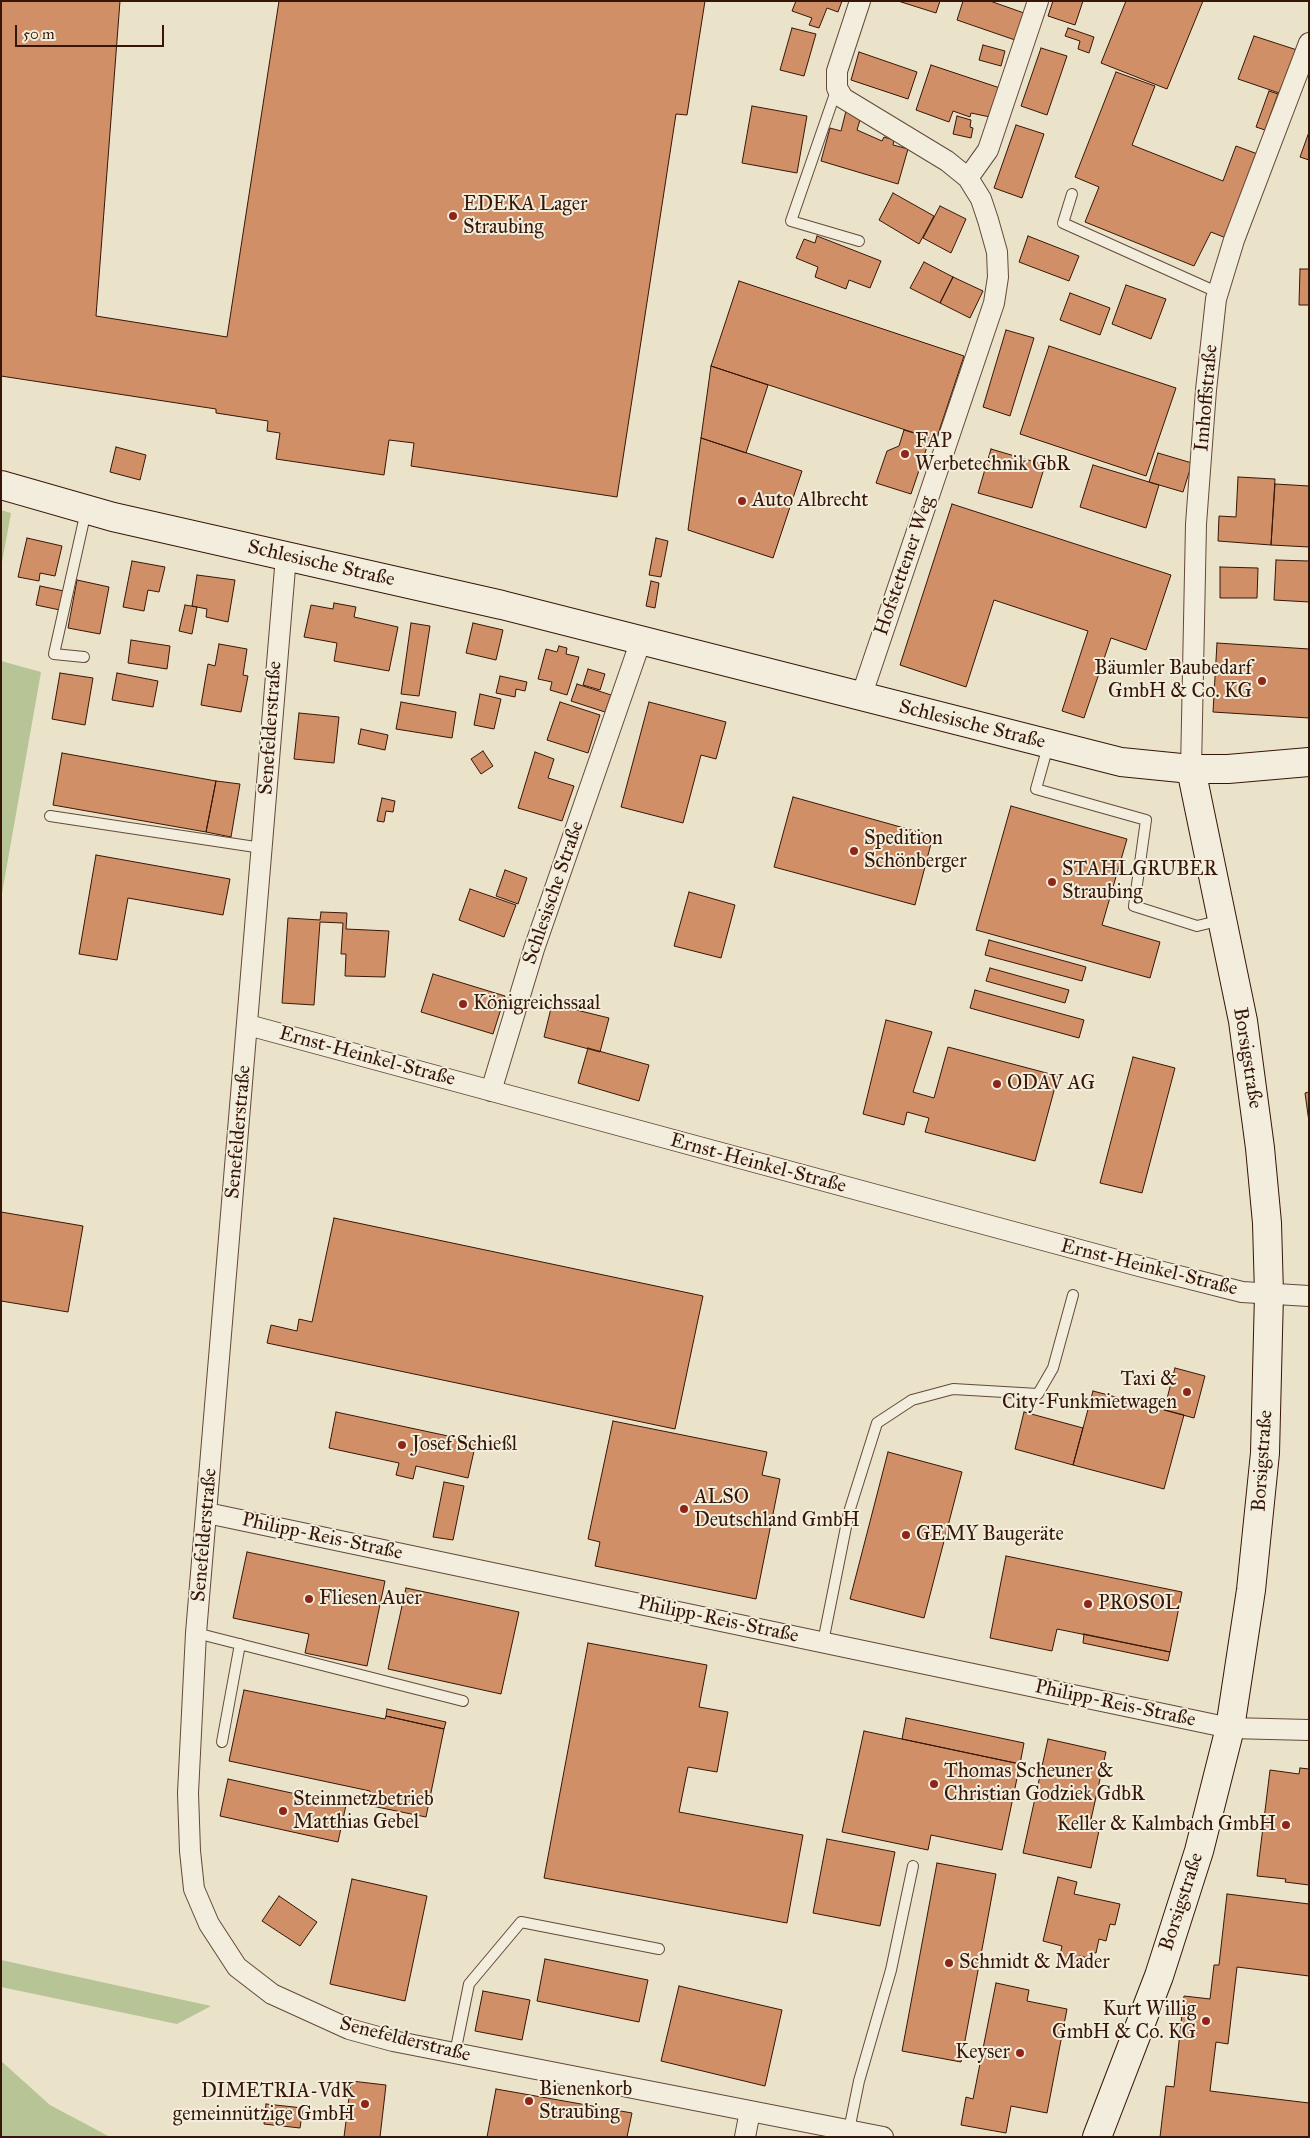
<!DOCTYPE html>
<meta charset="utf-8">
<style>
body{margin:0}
#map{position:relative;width:1310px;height:2138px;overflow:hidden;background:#ebe3c9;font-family:"IM FELL Great Primer",serif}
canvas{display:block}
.frame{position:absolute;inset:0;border:2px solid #371607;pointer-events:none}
.scale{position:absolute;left:15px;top:25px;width:149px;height:22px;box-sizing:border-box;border:2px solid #371607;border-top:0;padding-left:6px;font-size:15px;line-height:18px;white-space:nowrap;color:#371607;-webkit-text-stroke:4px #f2eddc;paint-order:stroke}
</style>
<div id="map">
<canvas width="1310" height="2138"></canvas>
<div class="frame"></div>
<div class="scale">50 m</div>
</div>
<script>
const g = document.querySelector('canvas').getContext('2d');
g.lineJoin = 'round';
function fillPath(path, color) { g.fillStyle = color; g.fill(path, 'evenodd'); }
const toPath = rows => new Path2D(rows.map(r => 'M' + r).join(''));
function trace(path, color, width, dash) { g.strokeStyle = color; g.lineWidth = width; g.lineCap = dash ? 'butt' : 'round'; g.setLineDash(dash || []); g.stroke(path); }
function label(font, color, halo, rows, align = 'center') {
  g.font = font + ' "IM FELL Great Primer",serif'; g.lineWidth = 4; g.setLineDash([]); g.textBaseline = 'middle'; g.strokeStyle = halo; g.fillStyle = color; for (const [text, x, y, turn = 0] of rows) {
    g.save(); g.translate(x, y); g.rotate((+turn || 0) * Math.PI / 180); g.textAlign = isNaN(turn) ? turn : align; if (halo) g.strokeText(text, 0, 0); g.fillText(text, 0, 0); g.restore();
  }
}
const green = toPath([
 [1,510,11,513,1,568],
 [1,661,41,672,1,899],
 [1,1960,211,2006,177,2024,1,1987],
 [1,2061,50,2105,110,2137,1,2137]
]);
const building = toPath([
 [1,1,120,1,96,316,227,337,279,1,705,1,687,115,676,114,617,497,411,466,414,443,389,440,384,475,276,459,280,433,267,431,268,421,216,413,216,409,1,376,1,1],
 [796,1,842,1,838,12,827,8,819,28,809,25,812,18,792,11,796,1],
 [898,1,940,1,936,13,898,1],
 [963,1,990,1,1024,13,1015,40,957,20,963,1],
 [1053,1,1083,1,1075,25,1048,16,1053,1],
 [1126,1,1203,1,1167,89,1101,63,1126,1],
 [792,28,816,34,804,76,780,70,792,28],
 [1068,28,1094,37,1089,53,1078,49,1080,41,1065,36,1068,28],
 [1254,36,1300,51,1285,95,1238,79,1254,36],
 [983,45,1005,51,1001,66,979,60,983,45],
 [1041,48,1067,56,1047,115,1021,106,1041,48],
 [859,52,917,72,908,99,851,80,859,52],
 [931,65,1000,88,990,117,971,113,970,117,953,111,949,122,916,110,931,65],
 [1116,72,1155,86,1132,145,1223,181,1236,146,1263,156,1231,240,1211,232,1194,266,1085,222,1099,187,1075,177,1116,72],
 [1269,91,1278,94,1265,130,1256,127,1269,91],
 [752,106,807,116,797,173,742,163,752,106],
 [846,111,860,120,857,130,882,141,884,137,894,140,893,145,908,149,898,184,821,161,830,128,841,131,846,111],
 [957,116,971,120,970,127,973,128,971,138,953,134,957,116],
 [1016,125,1044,134,1022,198,994,188,1016,125],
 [1309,132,1309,160,1300,157,1309,132],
 [893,193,934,216,919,244,879,220,893,193],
 [940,206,966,219,951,253,923,238,940,206],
 [817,236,881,261,870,288,849,280,846,289,815,277,818,267,796,258,804,239,815,243,817,236],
 [1028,236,1079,256,1069,281,1019,262,1028,236],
 [924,262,953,277,940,303,910,288,924,262],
 [1300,269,1309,269,1309,305,1299,305,1300,269],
 [953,277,983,291,970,318,940,303,953,277],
 [739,281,964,356,936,440,711,366,739,281],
 [1126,285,1166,299,1151,339,1112,324,1126,285],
 [1070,293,1110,308,1100,335,1060,320,1070,293],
 [1006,330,1034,338,1010,416,983,407,1006,330],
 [1049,346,1176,388,1146,476,1020,434,1049,346],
 [711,366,768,385,746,453,701,438,711,366],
 [904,430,930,438,911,494,876,483,887,451,899,446,904,430],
 [701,438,802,471,773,558,688,530,701,438],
 [116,447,146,455,140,480,110,472,116,447],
 [991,449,1045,465,1032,508,978,493,991,449],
 [1158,453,1192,463,1183,492,1149,482,1158,453],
 [1093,465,1159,485,1146,528,1080,507,1093,465],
 [1238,477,1275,479,1271,545,1218,541,1219,516,1236,517,1238,477],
 [1275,484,1309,486,1309,547,1271,545,1275,484],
 [952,504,1171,575,1146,650,1111,638,1084,718,1062,711,1088,631,994,600,966,687,900,665,952,504],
 [27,538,62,546,55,576,40,573,39,581,18,577,27,538],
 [656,538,668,541,661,577,649,575,656,538],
 [1276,560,1309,561,1309,602,1274,600,1276,560],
 [132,561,165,567,159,592,148,590,144,611,123,607,132,561],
 [1220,567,1258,568,1257,598,1220,598,1220,567],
 [197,575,235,580,228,622,206,617,207,609,192,606,197,575],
 [77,580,109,587,100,634,68,628,77,580],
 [651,581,659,583,655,608,646,606,651,581],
 [40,586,64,591,60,610,36,605,40,586],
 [334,603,356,607,354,617,398,627,389,671,334,661,337,643,304,637,311,605,333,609,334,603],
 [185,605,197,607,192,634,179,631,185,605],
 [411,623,430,626,419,696,401,694,411,623],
 [473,623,503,630,496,660,466,653,473,623],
 [131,640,170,646,167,669,128,663,131,640],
 [1217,643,1309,649,1309,718,1213,712,1217,643],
 [219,644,247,649,243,675,248,676,241,712,201,705,208,664,215,666,219,644],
 [559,646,567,648,566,654,579,657,567,695,550,690,552,682,538,679,546,649,557,652,559,646],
 [588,669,605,674,600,690,583,685,588,669],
 [60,673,93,678,85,725,52,719,60,673],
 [117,673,158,681,153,707,112,700,117,673],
 [500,676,527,682,525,691,516,689,515,697,496,693,500,676],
 [577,684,611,695,605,712,571,701,577,684],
 [480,694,501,699,494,729,474,725,480,694],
 [401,702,456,712,452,738,396,729,401,702],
 [560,702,600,715,588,753,547,740,560,702],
 [649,702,726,722,716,759,701,755,683,823,621,807,649,702],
 [299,713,339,717,334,763,294,759,299,713],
 [361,729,388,735,385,750,358,744,361,729],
 [483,751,493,766,481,774,471,759,483,751],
 [535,752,554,759,548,778,574,786,562,821,518,808,535,752],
 [62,753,216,781,206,832,53,805,62,753],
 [216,781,240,784,231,837,206,832,216,781],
 [793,797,933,836,915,905,774,867,793,797],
 [382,798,395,801,393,812,386,811,384,822,377,821,382,798],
 [1011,806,1127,839,1102,925,1160,942,1150,978,976,930,1011,806],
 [96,855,230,879,223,915,128,898,117,960,79,954,96,855],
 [505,870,527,878,518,904,496,896,505,870],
 [470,889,516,905,504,937,459,920,470,889],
 [689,892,735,905,721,958,674,946,689,892],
 [321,912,347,913,346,929,389,931,385,977,345,976,346,954,341,954,343,923,320,922,314,1005,282,1003,288,918,320,920,321,912],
 [989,940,1086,967,1082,981,985,955,989,940],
 [990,968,1069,990,1065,1003,986,981,990,968],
 [433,974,505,996,493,1034,421,1012,433,974],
 [975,990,1084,1020,1079,1038,970,1008,975,990],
 [552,1004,609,1018,600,1052,544,1037,552,1004],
 [886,1020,932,1032,913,1092,934,1098,948,1047,1058,1076,1035,1161,925,1132,929,1118,907,1112,904,1125,863,1114,886,1020],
 [588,1048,649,1065,639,1101,578,1083,588,1048],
 [1133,1057,1175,1068,1142,1193,1100,1183,1133,1057],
 [1309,1092,1309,1122,1305,1093,1309,1092],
 [1,1212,83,1226,68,1312,1,1301,1,1212],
 [334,1218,703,1296,675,1429,267,1343,271,1325,297,1331,299,1319,312,1322,334,1218],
 [1175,1368,1205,1376,1194,1418,1164,1410,1175,1368],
 [1093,1391,1184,1415,1164,1489,1073,1465,1093,1391],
 [336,1412,476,1442,468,1478,416,1466,413,1479,396,1475,399,1463,329,1448,336,1412],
 [1024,1412,1083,1428,1073,1465,1015,1449,1024,1412],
 [613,1421,767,1452,762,1475,780,1479,756,1599,595,1566,600,1542,588,1539,613,1421],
 [888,1452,962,1472,924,1618,850,1599,888,1452],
 [444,1482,464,1486,453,1540,433,1537,444,1482],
 [247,1552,385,1581,367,1666,305,1653,309,1634,233,1618,247,1552],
 [1006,1556,1182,1592,1170,1652,1057,1629,1052,1651,990,1638,1006,1556],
 [406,1588,519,1612,501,1694,388,1669,406,1588],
 [1084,1634,1170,1652,1168,1661,1083,1643,1084,1634],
 [588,1643,707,1665,699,1707,728,1712,717,1772,688,1767,679,1812,803,1835,787,1923,544,1878,588,1643],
 [244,1690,385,1719,386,1716,444,1729,426,1817,367,1805,370,1791,229,1761,244,1690],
 [387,1709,446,1722,444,1729,386,1716,387,1709],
 [906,1718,1024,1743,1020,1764,902,1739,906,1718],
 [864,1731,1020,1764,1002,1850,931,1835,928,1850,842,1832,864,1731],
 [1048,1739,1106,1752,1090,1824,1100,1826,1091,1868,1023,1853,1048,1739],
 [1300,1768,1309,1769,1309,1885,1285,1882,1286,1879,1257,1876,1270,1770,1299,1774,1300,1768],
 [228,1779,346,1805,338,1842,220,1816,228,1779],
 [827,1839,895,1852,880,1926,813,1913,827,1839],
 [937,1863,996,1874,961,2062,902,2051,937,1863],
 [1058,1877,1077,1882,1074,1894,1120,1904,1115,1925,1110,1924,1106,1941,1099,1939,1096,1953,1090,1952,1089,1958,1079,1956,1078,1964,1059,1960,1062,1946,1043,1941,1058,1877],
 [352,1879,427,1896,405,2001,330,1984,352,1879],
 [1227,1894,1309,1904,1309,1976,1237,1967,1228,2044,1216,2042,1210,2091,1309,2103,1309,2137,1160,2137,1166,2086,1174,2087,1184,1996,1210,1999,1214,1965,1219,1965,1227,1894],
 [279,1896,317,1922,300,1946,262,1921,279,1896],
 [545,1959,648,1980,639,2022,537,2001,545,1959],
 [996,1983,1029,1990,1027,2001,1067,2009,1047,2113,1011,2106,1006,2133,961,2125,966,2097,973,2099,996,1983],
 [679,1986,782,2010,765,2086,661,2061,679,1986],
 [483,1991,530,2000,522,2040,475,2031,483,1991],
 [351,2081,386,2085,380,2137,344,2137,351,2081],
 [496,2089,632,2113,627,2137,487,2137,496,2089],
 [266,2104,303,2108,300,2128,264,2124,266,2104]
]);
const lane = toPath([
 [837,88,791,221,859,241],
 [1072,194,1063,223,1219,293],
 [84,657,54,654,86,511],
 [1048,746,1036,789,1146,820,1134,906,1197,926,1222,920],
 [50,816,262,848],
 [196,1633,463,1701],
 [823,1642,849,1512,877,1423,912,1400,953,1389,1038,1394,1053,1368,1073,1295],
 [222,1742,240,1644],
 [455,2053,469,1984,521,1922,659,1949],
 [849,2130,859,2081,891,1970,913,1866]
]);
const street = toPath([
 [860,1,837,71,837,88,843,98,947,161,968,178,981,199,988,220,997,252,998,277,994,303,861,697],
 [968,178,988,150,1038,1],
 [286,556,196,1633,188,1793,190,1851,194,1889,209,1924,237,1967,272,1994,349,2029,393,2041,883,2137],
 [1191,769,1196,524,1206,390,1216,299,1234,240,1309,43],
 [248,1025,1139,1266,1242,1292,1309,1296],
 [491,1091,534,949,641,640],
 [207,1513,1230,1728,1309,1730],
 [745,2137,750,2111]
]);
const secondary = toPath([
 [1,485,113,517,502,605,1121,762,1191,769,1228,769,1309,762],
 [1097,2137,1159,1976,1199,1851,1230,1728,1251,1590,1265,1453,1269,1294,1267,1223,1260,1148,1243,1021,1191,769]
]);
const markers = [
 [453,216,5,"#8f2418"],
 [905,454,5,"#8f2418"],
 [742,501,5,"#8f2418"],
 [1262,681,5,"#8f2418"],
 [854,851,5,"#8f2418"],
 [1052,882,5,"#8f2418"],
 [463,1004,5,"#8f2418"],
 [997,1084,5,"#8f2418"],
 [1187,1392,5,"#8f2418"],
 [402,1445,5,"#8f2418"],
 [684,1509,5,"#8f2418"],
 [906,1535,5,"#8f2418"],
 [309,1599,5,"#8f2418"],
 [1088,1604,5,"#8f2418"],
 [934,1784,5,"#8f2418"],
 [283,1811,5,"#8f2418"],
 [1286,1825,5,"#8f2418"],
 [949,1963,5,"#8f2418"],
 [1206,2021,5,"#8f2418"],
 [1020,2053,5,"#8f2418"],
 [529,2101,5,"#8f2418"],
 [365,2104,5,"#8f2418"]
];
const poiNames = [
 ["EDEKA Lager",463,205],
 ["Straubing",463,228],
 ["FAP",915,442],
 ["Werbetechnik GbR",915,465],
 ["Auto Albrecht",752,501],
 ["Bäumler Baubedarf",1252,669,"right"],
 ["GmbH & Co. KG",1252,692,"right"],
 ["Spedition",864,839],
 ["Schönberger",864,862],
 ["STAHLGRUBER",1062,870],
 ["Straubing",1062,893],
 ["Königreichssaal",473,1004],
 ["ODAV AG",1007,1084],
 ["Taxi &",1177,1380,"right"],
 ["City-Funkmietwagen",1177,1403,"right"],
 ["Josef Schießl",412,1445],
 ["ALSO",694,1498],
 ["Deutschland GmbH",694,1521],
 ["GEMY Baugeräte",916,1535],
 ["Fliesen Auer",319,1599],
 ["PROSOL",1098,1604],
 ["Thomas Scheuner &",944,1772],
 ["Christian Godziek GdbR",944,1795],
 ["Steinmetzbetrieb",293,1800],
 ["Matthias Gebel",293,1823],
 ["Keller & Kalmbach GmbH",1276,1825,"right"],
 ["Schmidt & Mader",959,1963],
 ["Kurt Willig",1196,2010,"right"],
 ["GmbH & Co. KG",1196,2033,"right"],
 ["Keyser",1010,2053,"right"],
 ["Bienenkorb",539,2090],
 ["Straubing",539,2113],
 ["DIMETRIA-VdK",355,2092,"right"],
 ["gemeinnützige GmbH",355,2115,"right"]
];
const streetNames = [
 ["Imhoffstraße",1207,398,-85],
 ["Schlesische Straße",321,564,13],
 ["Hofstettener Weg",905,566,-71],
 ["Schlesische Straße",972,725,14],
 ["Senefelderstraße",271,728,-86],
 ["Schlesische Straße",554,893,-71],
 ["Ernst-Heinkel-Straße",367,1057,15],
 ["Borsigstraße",1247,1058,81],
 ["Senefelderstraße",239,1132,-85],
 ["Ernst-Heinkel-Straße",758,1164,15],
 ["Ernst-Heinkel-Straße",1149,1268,14],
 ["Borsigstraße",1263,1461,-86],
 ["Senefelderstraße",205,1535,-85],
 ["Philipp-Reis-Straße",322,1537,12],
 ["Philipp-Reis-Straße",718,1620,12],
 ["Philipp-Reis-Straße",1115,1704,12],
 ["Borsigstraße",1182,1902,-72],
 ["Senefelderstraße",405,2040,14]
];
fillPath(green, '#b7c496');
fillPath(building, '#d08f66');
trace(building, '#371607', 1);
trace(lane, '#644938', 12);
trace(street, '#644938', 22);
trace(secondary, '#371607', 30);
trace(lane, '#f2eddc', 10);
trace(street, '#f2eddc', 20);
trace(secondary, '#f2eddc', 28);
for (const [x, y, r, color] of markers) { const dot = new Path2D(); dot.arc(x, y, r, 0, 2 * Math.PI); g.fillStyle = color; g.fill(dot); trace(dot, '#f2eddc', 2); }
label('20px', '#371607', '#f2eddc', poiNames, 'left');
label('20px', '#371607', '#f2eddc', streetNames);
</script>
